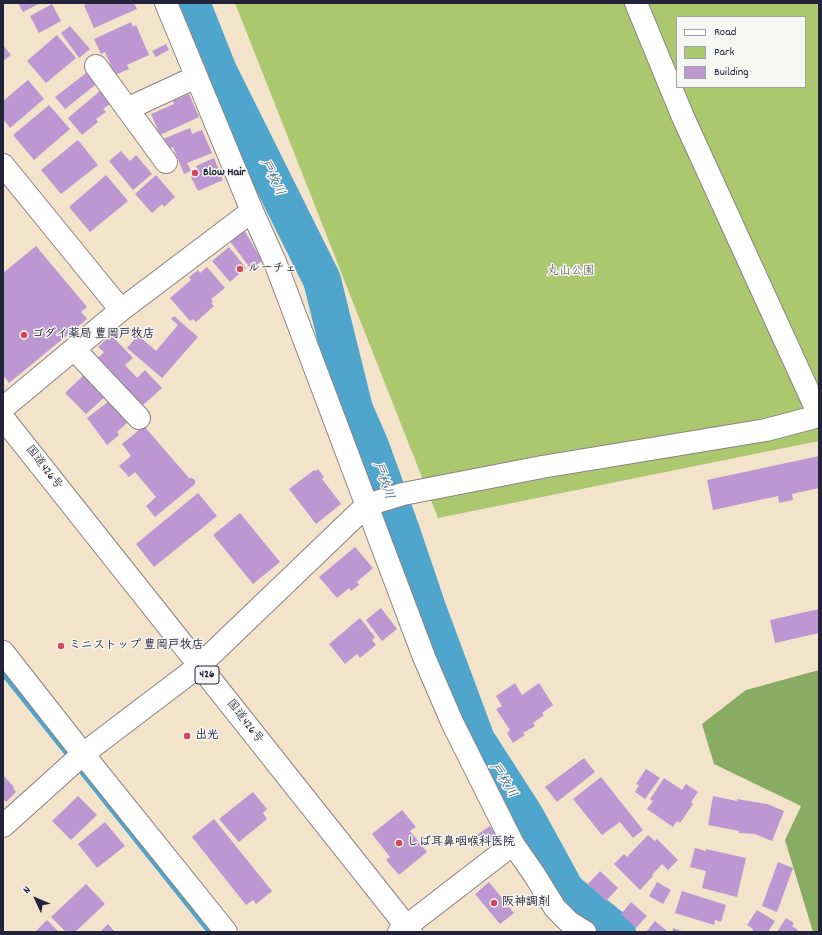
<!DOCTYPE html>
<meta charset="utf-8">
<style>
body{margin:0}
#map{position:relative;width:822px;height:935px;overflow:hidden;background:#f3e3cb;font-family:Dekko,sans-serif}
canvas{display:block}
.frame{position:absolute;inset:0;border:4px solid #22223b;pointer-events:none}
.legend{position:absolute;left:676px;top:16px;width:130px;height:72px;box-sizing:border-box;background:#f6f6f2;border:1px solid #a1a1a9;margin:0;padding:5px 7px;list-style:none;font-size:12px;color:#22223b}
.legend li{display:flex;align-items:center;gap:8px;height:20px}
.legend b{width:20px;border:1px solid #a1a1a9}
.north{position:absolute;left:16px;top:879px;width:40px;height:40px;-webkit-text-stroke:3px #f6f6f2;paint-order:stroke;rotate:314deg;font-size:11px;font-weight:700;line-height:16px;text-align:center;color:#22223b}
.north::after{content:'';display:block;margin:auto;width:14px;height:18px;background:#22223b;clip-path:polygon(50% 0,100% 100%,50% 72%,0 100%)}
</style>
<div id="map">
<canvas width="822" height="935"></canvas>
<div class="frame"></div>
<ul class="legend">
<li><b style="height:5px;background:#fff"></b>Road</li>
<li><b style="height:11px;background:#abc86f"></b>Park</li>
<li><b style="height:11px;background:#bd97d2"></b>Building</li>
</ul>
<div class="north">N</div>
</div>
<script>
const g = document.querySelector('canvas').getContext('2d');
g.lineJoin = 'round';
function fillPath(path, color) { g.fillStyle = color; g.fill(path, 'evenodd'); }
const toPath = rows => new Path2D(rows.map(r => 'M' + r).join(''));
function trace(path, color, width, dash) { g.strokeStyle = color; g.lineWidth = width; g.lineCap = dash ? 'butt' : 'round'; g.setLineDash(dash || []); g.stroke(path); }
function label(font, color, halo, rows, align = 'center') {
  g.font = font + ' Dekko,"Klee One",sans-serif'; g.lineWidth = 3; g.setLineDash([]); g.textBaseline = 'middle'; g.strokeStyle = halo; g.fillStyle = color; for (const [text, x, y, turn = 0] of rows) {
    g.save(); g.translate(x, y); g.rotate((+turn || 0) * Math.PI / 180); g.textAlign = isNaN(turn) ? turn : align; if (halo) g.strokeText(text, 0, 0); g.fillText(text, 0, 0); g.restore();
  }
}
const green = toPath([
 [235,3,819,3,819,441,438,518],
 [677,17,805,17,805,87,677,87]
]);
const forest = toPath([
 [819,670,819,931,813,932,785,840,801,806,714,764,702,724,746,690]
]);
const stream = toPath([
 [3,673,210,932]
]);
const river = toPath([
 [191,3,218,71,322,280,354,409,370,446,402,534,428,611,476,740,525,816,566,891,617,932]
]);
const building = toPath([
 [18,3,40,3,23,12],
 [88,3,134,3,137,9,94,28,84,5],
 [52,4,61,21,39,33,30,16],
 [131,22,133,27,136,25,149,55,127,65,129,69,115,75,105,52,101,54,94,39],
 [70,26,90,49,79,58,61,33],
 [57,35,76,58,46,83,27,61],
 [166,44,169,50,156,57,152,51],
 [3,45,11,55,3,61],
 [90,70,99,82,65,109,55,97],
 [28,80,44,99,10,128,3,119,3,101],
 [100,91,110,104,103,109,106,112,96,119,98,122,82,135,68,118],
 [189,94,199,117,160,135,151,114,174,104,173,101],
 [49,105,70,129,34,160,13,135],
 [190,128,192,134,202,130,212,153,187,163,191,171,184,174,173,147,167,150,163,139],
 [78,140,98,165,61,194,41,170],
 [121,151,130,161,136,155,152,174,133,190,109,161],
 [214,158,223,180,198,191,191,177,199,173,196,166],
 [106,175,128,201,90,232,69,207],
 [156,175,175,197,164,207,162,204,152,213,135,194],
 [243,228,262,261,251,269,229,240],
 [36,246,87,307,81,312,87,319,9,383,3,375,3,273],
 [229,247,246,268,230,282,212,261],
 [207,267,225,288,211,299,213,302,211,303,214,306,196,322,193,319,190,321,170,298,191,280,189,277,198,270,200,273],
 [174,316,198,337,162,378,127,348,138,335,156,351,178,325,171,319],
 [111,335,133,358,125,365,137,378,145,370,162,388,142,406,97,359,104,352,98,347],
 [85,374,106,396,86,414,65,393],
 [109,401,127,423,117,432,119,435,107,445,87,418],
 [144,426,189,478,192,478,195,480,195,484,155,517,146,506,156,497,135,472,129,477,119,466,131,456,122,444],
 [819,456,819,488,792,494,793,500,779,503,778,496,713,510,707,480],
 [318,469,324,477,322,479,341,504,316,524,289,489,314,470,316,471],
 [198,493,217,516,154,567,136,544],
 [240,513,280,562,253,584,213,535],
 [355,547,373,568,357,582,359,585,351,591,349,588,337,598,319,577],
 [381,608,397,629,382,641,366,620],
 [819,609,819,633,775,643,770,620],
 [360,618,375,637,372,640,376,645,360,658,357,654,345,664,329,644],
 [515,683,522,695,539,683,553,705,542,713,544,715,533,723,535,726,523,733,525,735,513,743,507,733,510,730,496,709,502,706,496,696],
 [584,758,595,772,557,802,545,787],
 [646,769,660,778,645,799,635,792,639,785,636,784],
 [3,775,14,787,13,788,16,792,6,802,3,798],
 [601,777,643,830,633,838,620,822,602,835,573,799],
 [664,778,682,790,686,784,698,792,691,802,693,804,680,823,677,821,673,827,647,809,653,801,650,799],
 [253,792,267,809,263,813,267,819,239,842,219,819],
 [78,796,97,815,71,840,52,821],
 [713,796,737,801,737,799,767,804,784,811,772,841,755,834,739,833,739,831,708,825],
 [402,810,416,827,410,831,427,852,399,875,386,860,390,857,372,834],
 [214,819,272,891,256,904,253,900,246,905,192,837],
 [105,822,125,846,97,868,78,844],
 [490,826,496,836,478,848,471,839],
 [648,835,655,841,657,839,678,860,668,870,662,864,652,875,653,876,640,890,614,864,624,854,627,857],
 [695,848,706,851,706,849,746,858,737,897,702,888,706,871,690,867],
 [778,862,793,868,777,912,762,906],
 [600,871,618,888,606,901,588,884],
 [489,882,514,913,500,924,475,894],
 [657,882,671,890,663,904,649,896],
 [86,884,105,904,75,932,66,932,51,917],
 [682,891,726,905,721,922,715,920,714,925,675,913],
 [631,902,647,916,636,928,621,914],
 [757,910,775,921,768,932,752,932,753,929,747,925],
 [786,918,794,923,792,926,798,930,796,932,777,932],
 [47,920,59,932,35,932],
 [655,921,667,931,667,932,646,932],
 [108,924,115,932,100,932],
 [673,928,684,932,672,932]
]);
const minor = toPath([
 [166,3,252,211,275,262,424,657,452,722,513,844,534,874,555,908,569,922,585,932],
 [636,3,683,117,819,415],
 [96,66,166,162],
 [127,109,196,77],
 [3,165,121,310],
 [74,349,139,418],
 [3,408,121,310,252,211],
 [3,652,83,754,226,932],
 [3,826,83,754,199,666,367,505,403,494,542,467,766,430,819,416],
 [399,932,513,844]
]);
const highway = toPath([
 [3,418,411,932]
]);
const markers = [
 [195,173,4,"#d1495b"],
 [240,269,4,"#d1495b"],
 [24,335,4,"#d1495b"],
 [61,646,4,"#d1495b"],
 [187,736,4,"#d1495b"],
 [399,843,4,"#d1495b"],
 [494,903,4,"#d1495b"]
];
const shields = [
 [207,675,24]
];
const shieldNames = [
 ["426",207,675]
];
const poiNames = [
 ["Blow Hair",203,173],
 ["ルーチェ",248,269],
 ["ゴダイ薬局 豊岡戸牧店",32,335],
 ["ミニストップ 豊岡戸牧店",69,646],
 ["出光",195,736],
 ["しば耳鼻咽喉科医院",407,843],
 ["阪神調剤",502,903]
];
const parkNames = [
 ["丸山公園",571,272]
];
const streetNames = [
 ["国道426号",43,468,52],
 ["国道426号",244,722,52]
];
const waterNames = [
 ["戸枚川",271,178,64],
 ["戸枚川",382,481,70],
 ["戸枚川",502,781,57]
];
fillPath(green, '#abc86f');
fillPath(forest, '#88ac62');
trace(stream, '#50a5cc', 6);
trace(river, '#50a5cc', 38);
fillPath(building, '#bd97d2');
trace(minor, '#8a8283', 24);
trace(highway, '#8a8283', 24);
trace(minor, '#fff', 22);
trace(highway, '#fff', 22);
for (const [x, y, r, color] of markers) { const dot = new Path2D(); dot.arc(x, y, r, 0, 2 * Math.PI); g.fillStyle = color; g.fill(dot); trace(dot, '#f6f6f2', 1.5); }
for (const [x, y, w] of shields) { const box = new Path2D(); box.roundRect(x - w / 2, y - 9, w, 18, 3); g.fillStyle = '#f6f6f2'; g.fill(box); trace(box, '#22223b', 1); }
label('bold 11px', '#22223b', null, shieldNames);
label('bold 12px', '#22223b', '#f6f6f2', poiNames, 'left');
label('12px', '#4b544b', '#f6f6f2', parkNames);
label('12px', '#22223b', '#f6f6f2', streetNames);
label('italic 13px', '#345675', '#f6f6f2', waterNames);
</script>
